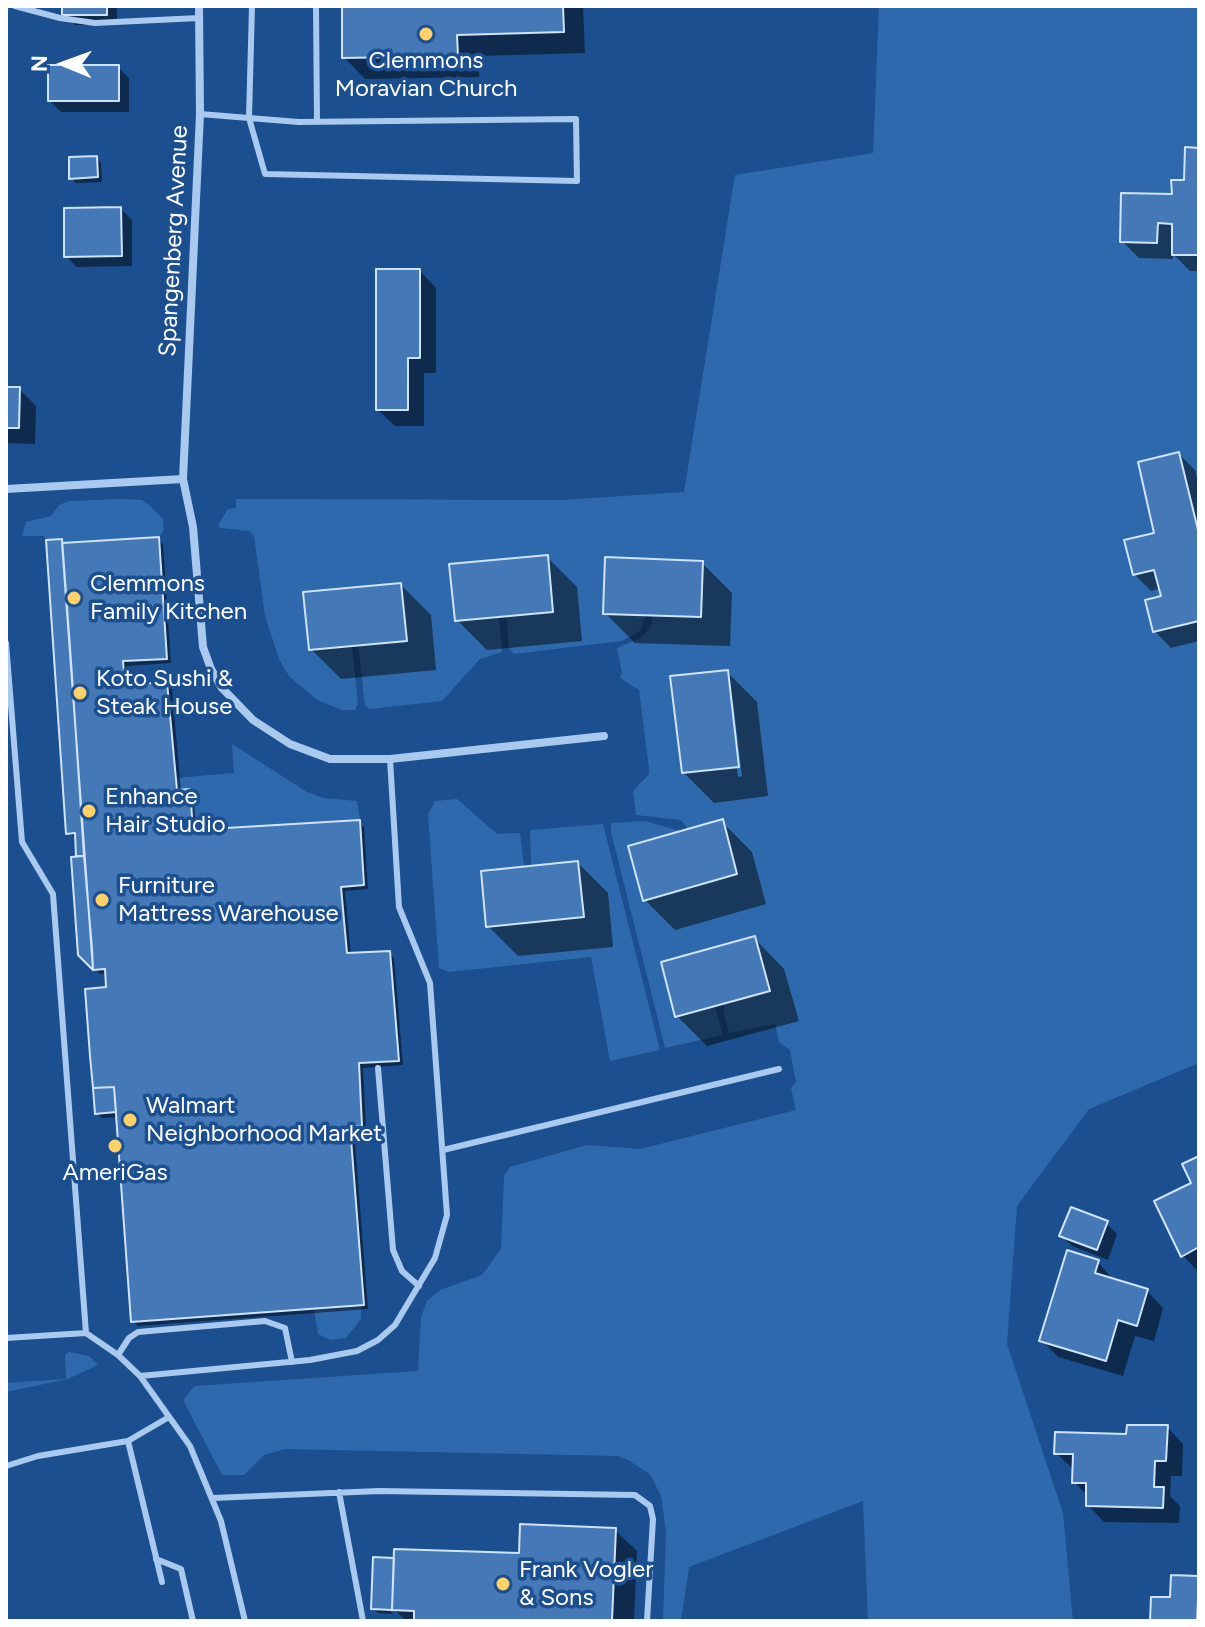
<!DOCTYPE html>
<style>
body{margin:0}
#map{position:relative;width:1205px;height:1627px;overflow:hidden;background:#1b4f8f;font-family:Figtree,sans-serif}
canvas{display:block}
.frame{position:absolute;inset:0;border:8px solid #fff;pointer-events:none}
.north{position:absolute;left:24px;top:24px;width:80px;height:80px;-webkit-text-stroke:6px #1b4f8f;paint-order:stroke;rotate:271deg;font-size:22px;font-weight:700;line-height:32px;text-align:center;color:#fff}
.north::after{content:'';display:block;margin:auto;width:28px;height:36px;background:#fff;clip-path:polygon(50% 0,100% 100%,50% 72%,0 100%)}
</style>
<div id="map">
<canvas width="1205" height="1627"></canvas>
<div class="frame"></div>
<div class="north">N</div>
</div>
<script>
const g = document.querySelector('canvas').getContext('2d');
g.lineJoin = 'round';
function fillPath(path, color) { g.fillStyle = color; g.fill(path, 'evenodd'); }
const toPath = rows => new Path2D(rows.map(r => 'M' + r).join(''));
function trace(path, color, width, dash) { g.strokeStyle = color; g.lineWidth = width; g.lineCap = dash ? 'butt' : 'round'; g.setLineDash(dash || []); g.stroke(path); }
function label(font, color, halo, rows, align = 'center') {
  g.font = font + ' Figtree,sans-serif'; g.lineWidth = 7; g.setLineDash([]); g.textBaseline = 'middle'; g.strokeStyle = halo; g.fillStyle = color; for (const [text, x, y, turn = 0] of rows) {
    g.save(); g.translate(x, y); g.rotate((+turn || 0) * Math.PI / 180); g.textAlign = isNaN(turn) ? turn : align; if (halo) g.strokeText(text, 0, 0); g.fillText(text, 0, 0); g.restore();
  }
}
const green = toPath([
 [879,6,1199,6,1199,1063,1089,1109,1017,1206,1007,1344,1063,1513,1073,1621,868,1621,863,1501,689,1567,681,1621,663,1621,666,1531,661,1496,650,1474,628,1460,618,1456,285,1449,264,1455,244,1475,222,1475,183,1400,194,1386,418,1371,421,1317,427,1301,440,1290,482,1275,501,1249,504,1176,510,1167,587,1145,640,1149,796,1110,791,1088,796,1082,790,1050,779,1042,775,1024,729,1033,723,1010,725,1003,770,991,754,936,661,962,675,1017,715,1006,723,1035,665,1048,611,832,611,823,645,821,680,831,644,901,737,874,722,820,688,829,681,820,636,815,633,791,649,774,649,768,639,690,620,678,622,673,617,648,641,638,651,626,653,615,701,617,703,561,605,557,646,615,640,631,622,641,514,654,509,648,506,616,553,611,548,555,450,565,455,621,499,617,502,652,480,659,442,701,369,709,365,706,358,645,406,640,401,583,304,592,309,650,352,646,358,704,355,710,342,710,317,700,289,676,279,659,265,616,254,536,249,531,221,528,218,525,228,509,236,508,236,499,562,500,684,492,735,175,873,153],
 [120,499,142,500,149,505,163,519,164,530,159,537,62,543,62,539,46,540,44,536,22,536,26,522,51,516,59,505,69,501],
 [232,744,307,792,323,798,357,801,360,820,193,830,190,789,177,790,176,778,234,773],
 [457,799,497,834,520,833,524,866,531,865,530,830,603,824,660,1050,610,1061,591,957,449,972,439,968,428,814,435,801],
 [361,1305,361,1319,346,1338,330,1340,318,1334,314,1309],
 [69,1352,89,1356,98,1365,68,1379,6,1392,6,1383,66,1379,65,1355]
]);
const shadow = toPath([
 [64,6,117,6,117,25,75,25,64,14],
 [344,6,583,6,585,53,478,56,479,77,365,79,344,57],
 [118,67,129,78,129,112,61,112,50,101],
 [1199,150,1199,271,1190,271,1173,254,1173,259,1139,258,1122,241,1186,182],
 [96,158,101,163,102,182,76,183,71,178],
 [121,209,132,220,132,266,77,267,66,256],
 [420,271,436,288,436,373,424,373,424,426,395,426,378,410],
 [6,389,19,389,36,406,35,444,6,443],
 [1179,454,1195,470,1199,486,1199,641,1171,648,1155,631,1163,598,1161,588,1151,591,1134,574,1157,534],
 [158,539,163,544,171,663,127,666,128,687,167,684,172,689,181,792,189,791,194,796,196,832,359,822,364,827,368,889,345,891,351,955,389,953,394,958,403,1065,363,1068,366,1130,354,1131,368,1309,138,1326,133,1321,118,1117,102,1118,97,1113,107,973,100,974,80,954,77,838,68,833,61,541,65,545],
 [547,557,577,587,582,641,487,650,457,620],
 [702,563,732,593,730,646,635,643,605,613],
 [401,585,431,615,436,670,341,679,311,649],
 [727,672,757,702,768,796,714,803,684,773],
 [729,702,733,702,742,776,738,777],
 [722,822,752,852,766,904,675,930,645,900],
 [578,863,608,893,613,947,518,956,488,926],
 [754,938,784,969,799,1021,707,1046,677,1016],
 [1199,1158,1199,1272,1182,1255],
 [1106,1223,1117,1234,1108,1260,1072,1246,1061,1235],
 [1098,1262,1114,1281,1147,1291,1163,1308,1154,1341,1135,1336,1123,1376,1058,1357,1042,1340],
 [1167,1427,1183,1444,1182,1476,1171,1476,1170,1496,1180,1506,1179,1523,1104,1522,1088,1505,1088,1496,1074,1482,1073,1469,1056,1453],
 [522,1526,615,1530,637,1551,634,1621,406,1621,386,1601,383,1604,393,1614,378,1613,373,1608,375,1559,396,1563,396,1551,521,1555],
 [1173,1577,1199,1578,1199,1621,1152,1621,1172,1600]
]);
const building = toPath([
 [62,6,107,6,107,15,62,15,62,6],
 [342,6,563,6,564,32,457,35,458,56,342,58,342,6],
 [48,65,119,65,119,101,48,101,48,65],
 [1185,147,1199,148,1199,255,1172,255,1172,224,1158,223,1157,243,1120,242,1121,193,1172,194,1171,180,1184,180,1185,147],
 [97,156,98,177,69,179,69,157,97,156],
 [121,207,122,256,64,257,64,208,121,207],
 [376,269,420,269,420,358,408,358,408,410,376,410,376,269],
 [6,387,20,387,19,428,6,428,6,387],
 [1179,452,1199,534,1199,621,1153,632,1145,600,1161,596,1154,570,1133,575,1124,540,1154,533,1138,462,1179,452],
 [159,537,167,659,123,661,125,685,167,682,177,790,190,789,193,830,360,820,364,885,341,887,347,953,390,951,399,1061,359,1063,362,1126,350,1126,364,1305,131,1322,114,1087,93,1088,90,1056,85,989,106,987,105,969,93,970,62,543,159,537],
 [62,539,71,661,84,856,76,856,75,833,66,834,46,540,62,539],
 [548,555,553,612,455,621,449,564,548,555],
 [605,557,703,561,701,617,603,614,605,557],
 [401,583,407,641,309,650,303,592,401,583],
 [728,670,739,767,682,773,670,676,728,670],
 [723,819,737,874,643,901,628,846,723,819],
 [84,856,92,948,93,970,78,955,71,857,84,856],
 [578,861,584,917,486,927,481,871,578,861],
 [755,936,770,991,675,1017,661,962,755,936],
 [114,1087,116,1112,95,1114,93,1088,114,1087],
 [1199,1156,1199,1247,1181,1257,1154,1201,1191,1183,1182,1164,1199,1156],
 [1071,1207,1108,1221,1097,1250,1059,1236,1071,1207],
 [1067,1250,1099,1260,1095,1273,1148,1289,1137,1326,1118,1320,1106,1361,1039,1341,1067,1250],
 [1127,1425,1168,1425,1166,1461,1155,1461,1154,1487,1164,1487,1163,1508,1086,1506,1086,1483,1072,1483,1073,1454,1054,1454,1055,1432,1126,1434,1127,1425],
 [520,1524,616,1528,612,1621,414,1621,414,1611,392,1610,394,1549,519,1553,520,1524],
 [373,1557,394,1558,392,1610,371,1609,373,1557],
 [1171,1575,1199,1576,1197,1621,1150,1621,1151,1597,1170,1597,1171,1575]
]);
const service = toPath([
 [15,6,60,18,95,23,199,18],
 [316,6,317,122],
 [200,114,249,118,299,122,576,119,577,181,265,174,249,118,252,6],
 [6,643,22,842,53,894,86,1333,6,1338],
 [378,1068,393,1250,402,1271,419,1286],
 [443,1150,779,1069],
 [86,1333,118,1355,140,1376,190,1446,221,1521,245,1621],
 [118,1355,129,1338,138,1332,265,1321,285,1328,292,1362],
 [140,1376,310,1360,357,1351,378,1340,395,1325,435,1258,447,1215,430,983,399,907,390,759],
 [128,1441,169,1417],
 [6,1466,38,1456,128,1441,162,1582],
 [339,1492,363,1621],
 [213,1498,379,1491,635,1495,650,1506,653,1519,647,1621],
 [156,1559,181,1569,193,1621]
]);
const minor = toPath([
 [199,6,200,114,183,479,193,527,203,647,211,669,222,688,253,720,290,744,330,759,390,759,604,736],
 [6,489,183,479]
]);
const markers = [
 [426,34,8,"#ffd166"],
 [74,598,8,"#ffd166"],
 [80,693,8,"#ffd166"],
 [89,811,8,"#ffd166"],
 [102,900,8,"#ffd166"],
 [130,1120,8,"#ffd166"],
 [115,1146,8,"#ffd166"],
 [503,1584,8,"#ffd166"]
];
const poiNames = [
 ["Clemmons",426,61,"center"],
 ["Moravian Church",426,89,"center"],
 ["Clemmons",90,584],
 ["Family Kitchen",90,612],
 ["Koto Sushi &",96,679],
 ["Steak House",96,707],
 ["Enhance",105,797],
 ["Hair Studio",105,825],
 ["Furniture",118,886],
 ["Mattress Warehouse",118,914],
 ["Walmart",146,1106],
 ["Neighborhood Market",146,1134],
 ["AmeriGas",115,1173,"center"],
 ["Frank Vogler",519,1570],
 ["& Sons",519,1598]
];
const streetNames = [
 ["Spangenberg Avenue",174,241,-87]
];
fillPath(green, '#2e69ad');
fillPath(shadow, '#0007');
fillPath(building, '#4478b7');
trace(building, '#cfe3fa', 2);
trace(service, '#a9c9ee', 6);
trace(minor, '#a9c9ee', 8);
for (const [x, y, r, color] of markers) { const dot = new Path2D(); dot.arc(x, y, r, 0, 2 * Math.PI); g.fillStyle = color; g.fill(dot); trace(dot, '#1b4f8f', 3); }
label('24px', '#fff', '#1b4f8f', poiNames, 'left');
label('24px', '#fff', '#1b4f8f', streetNames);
</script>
